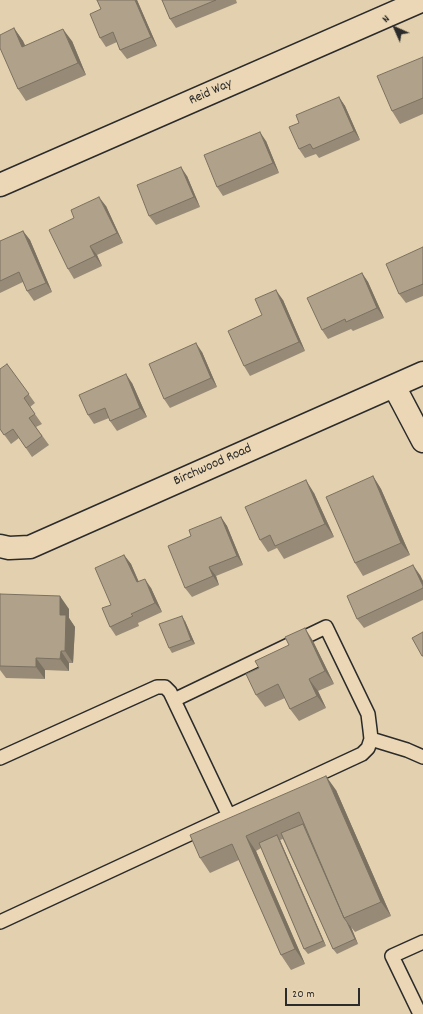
<!DOCTYPE html>
<style>
body{margin:0}
#map{position:relative;width:423px;height:1014px;overflow:hidden;background:#e3d0af;font-family:Dekko,sans-serif}
canvas{display:block}
.north{position:absolute;left:375px;top:8px;width:40px;height:40px;-webkit-text-stroke:3px #ebd7b5;paint-order:stroke;rotate:315deg;font-size:11px;font-weight:700;line-height:16px;text-align:center;color:#2b2b2b}
.north::after{content:'';display:block;margin:auto;width:14px;height:18px;background:#2b2b2b;clip-path:polygon(50% 0,100% 100%,50% 72%,0 100%)}
.scale{position:absolute;left:285px;top:988px;width:75px;height:18px;box-sizing:border-box;border:2px solid #2b2b2b;border-top:0;padding-left:5px;font-size:12px;line-height:14px;white-space:nowrap;color:#2b2b2b;-webkit-text-stroke:3px #ebd7b5;paint-order:stroke}
</style>
<div id="map">
<canvas width="423" height="1014"></canvas>
<div class="north">N</div>
<div class="scale">20 m</div>
</div>
<script>
const g = document.querySelector('canvas').getContext('2d');
g.lineJoin = 'round';
const toPath = rows => new Path2D(rows.map(r => 'M' + r).join(''));
function trace(path, color, width, dash) { g.strokeStyle = color; g.lineWidth = width; g.lineCap = dash ? 'butt' : 'round'; g.setLineDash(dash || []); g.stroke(path); }
function fillPath(path, color) { g.fillStyle = color; g.fill(path, 'evenodd'); }
function label(font, color, halo, rows, align = 'center') {
  g.font = font + ' Dekko,sans-serif'; g.lineWidth = 4; g.setLineDash([]); g.textBaseline = 'middle'; g.strokeStyle = halo; g.fillStyle = color; for (const [text, x, y, turn = 0] of rows) {
    g.save(); g.translate(x, y); g.rotate((+turn || 0) * Math.PI / 180); g.textAlign = isNaN(turn) ? turn : align; if (halo) g.strokeText(text, 0, 0); g.fillText(text, 0, 0); g.restore();
  }
}
const lane = toPath([
 [371,739,407,750,423,757],
 [0,758,157,687,165,687,170,692,229,816],
 [0,922,362,754,368,748,371,739,370,730,368,714,326,627,174,700],
 [420,1014,392,956,423,942]
]);
const street = toPath([
 [0,185,423,0],
 [394,386,423,441],
 [0,546,9,548,30,547,423,373]
]);
const wall = toPath([
 [97,0,137,0,157,46,127,59,120,50,117,42,106,47,100,38,101,9],
 [162,0,236,0,237,3,176,28,170,19],
 [14,28,23,41,25,45,72,41,86,75,26,101,18,89],
 [423,57,423,114,400,124,392,111],
 [339,97,345,106,360,140,319,158,316,154,305,158,299,149,299,123],
 [266,141,279,173,223,196,217,187],
 [187,176,200,207,156,225,149,216],
 [106,206,123,243,97,255,102,266,74,279,68,269],
 [23,231,30,240,52,292,34,301,27,291,23,282,0,293,0,241],
 [423,247,423,296,406,303,399,294],
 [362,273,368,282,384,318,353,331,351,329,328,339,322,330],
 [283,300,305,351,250,376,244,366,262,315],
 [202,352,217,387,170,408,164,399],
 [7,364,35,403,30,407,42,424,36,427,49,445,32,457,19,438,11,444,0,429],
 [132,383,147,417,117,431,110,421,109,418,94,424,88,415],
 [373,476,381,489,410,555,363,576,355,563],
 [314,493,334,537,284,559,277,548,268,552,260,540],
 [221,517,227,526,243,565,216,576,219,585,192,597,185,588,191,536],
 [124,555,131,564,139,582,151,588,162,612,138,623,139,626,116,636,110,627,111,605],
 [420,575,423,581,423,600,364,628,357,619],
 [0,594,69,609,69,618,75,627,73,663,69,663,69,671,45,670,45,679,6,678,0,670],
 [185,621,195,644,172,653,169,648],
 [313,641,334,684,318,691,326,708,299,721,290,709,285,698,265,707,256,695],
 [336,790,391,916,355,932,351,927,358,944,337,954,333,949,283,839,280,840,326,946,308,954,304,949,261,848,256,851,305,964,291,970,281,955,239,860,210,873,200,858]
]);
const shadedWall = toPath([
 [135,0,137,0,157,46,151,37],
 [14,28,23,41,31,59,22,47],
 [63,29,72,41,86,75,78,63],
 [339,97,345,106,360,140,354,131],
 [260,132,266,141,279,173,273,163],
 [181,167,187,176,200,207,194,197],
 [99,197,106,206,123,243,117,233],
 [23,231,30,240,52,292,46,283],
 [90,246,97,255,102,266,95,256],
 [362,273,368,282,384,318,377,308],
 [276,290,283,300,305,351,299,342],
 [196,343,202,352,217,387,211,378],
 [126,374,132,383,147,417,140,408],
 [373,476,381,489,410,555,401,543],
 [306,480,314,493,334,537,325,524],
 [221,517,227,526,243,565,237,556],
 [124,555,131,564,143,592,137,582],
 [413,565,420,575,423,581,423,586],
 [209,567,216,576,219,585,213,576],
 [145,579,151,588,162,612,155,603],
 [60,596,69,609,69,618,75,627,73,663,65,651,60,615],
 [182,616,185,621,195,644,191,640],
 [305,628,313,641,334,684,325,671],
 [61,651,69,663,69,671,60,659],
 [36,658,45,670,45,679,36,667],
 [309,679,318,691,326,708,317,696],
 [326,776,336,790,391,916,381,902],
 [277,835,280,840,326,946,323,941],
 [246,836,256,851,305,964,295,949],
 [347,922,351,927,358,944,355,939]
]);
const building = toPath([
 [97,0,135,0,151,37,120,50,113,32,100,38,90,14,101,9,97,0],
 [162,0,216,0,170,19,162,0],
 [14,28,22,47,63,29,78,63,18,89,0,48,0,35,14,28],
 [423,57,423,98,392,111,377,76,423,57],
 [339,97,354,131,313,149,310,144,299,149,289,127,299,123,296,115,339,97],
 [260,132,273,163,217,187,204,155,260,132],
 [181,167,194,197,149,216,137,185,181,167],
 [99,197,117,233,90,246,95,256,68,269,49,230,74,218,71,210,99,197],
 [23,231,46,283,27,291,19,272,0,281,0,241,23,231],
 [423,247,423,285,423,284,399,294,386,264,423,247],
 [362,273,377,308,346,322,345,319,322,330,307,298,362,273],
 [276,290,299,342,244,366,228,331,262,315,255,299,276,290],
 [196,343,211,378,164,399,149,364,196,343],
 [7,364,29,394,24,398,35,414,29,418,42,436,26,448,13,429,4,435,0,429,0,369,7,364],
 [126,374,140,408,110,421,105,408,88,415,79,395,126,374],
 [373,476,401,543,355,563,326,497,373,476],
 [306,480,325,524,275,546,270,535,260,540,245,507,306,480],
 [221,517,237,556,209,567,213,576,185,588,168,546,191,536,189,530,221,517],
 [124,555,137,582,145,579,155,603,131,614,133,616,110,627,102,608,111,605,95,568,124,555],
 [413,565,423,586,423,588,357,619,347,596,413,565],
 [0,594,60,596,60,615,66,615,65,651,61,651,60,659,36,658,36,667,0,666,0,594],
 [182,616,191,640,169,648,159,624,182,616],
 [305,628,325,671,309,679,317,696,290,709,278,684,256,695,246,674,259,668,255,661,289,645,285,637,305,628],
 [423,632,423,656,422,656,412,638,423,632],
 [326,776,381,902,344,918,299,812,246,836,295,949,281,955,232,844,200,858,190,835,326,776],
 [303,824,344,918,347,922,355,939,333,949,281,833,303,824],
 [277,835,323,941,304,949,259,843,277,835]
]);
const streetNames = [
 ["Reid Way",211,93,-24],
 ["Birchwood Road",213,466,-24]
];
trace(lane, '#2b2b2b', 16);
trace(street, '#2b2b2b', 25);
trace(lane, '#ebd7b5', 13);
trace(street, '#ebd7b5', 22);
fillPath(wall, '#978b77');
fillPath(shadedWall, '#7b7161');
fillPath(building, '#b0a28a');
trace(building, '#7b7161', 1);
label('14px', '#2b2b2b', '#ebd7b5', streetNames);
</script>
